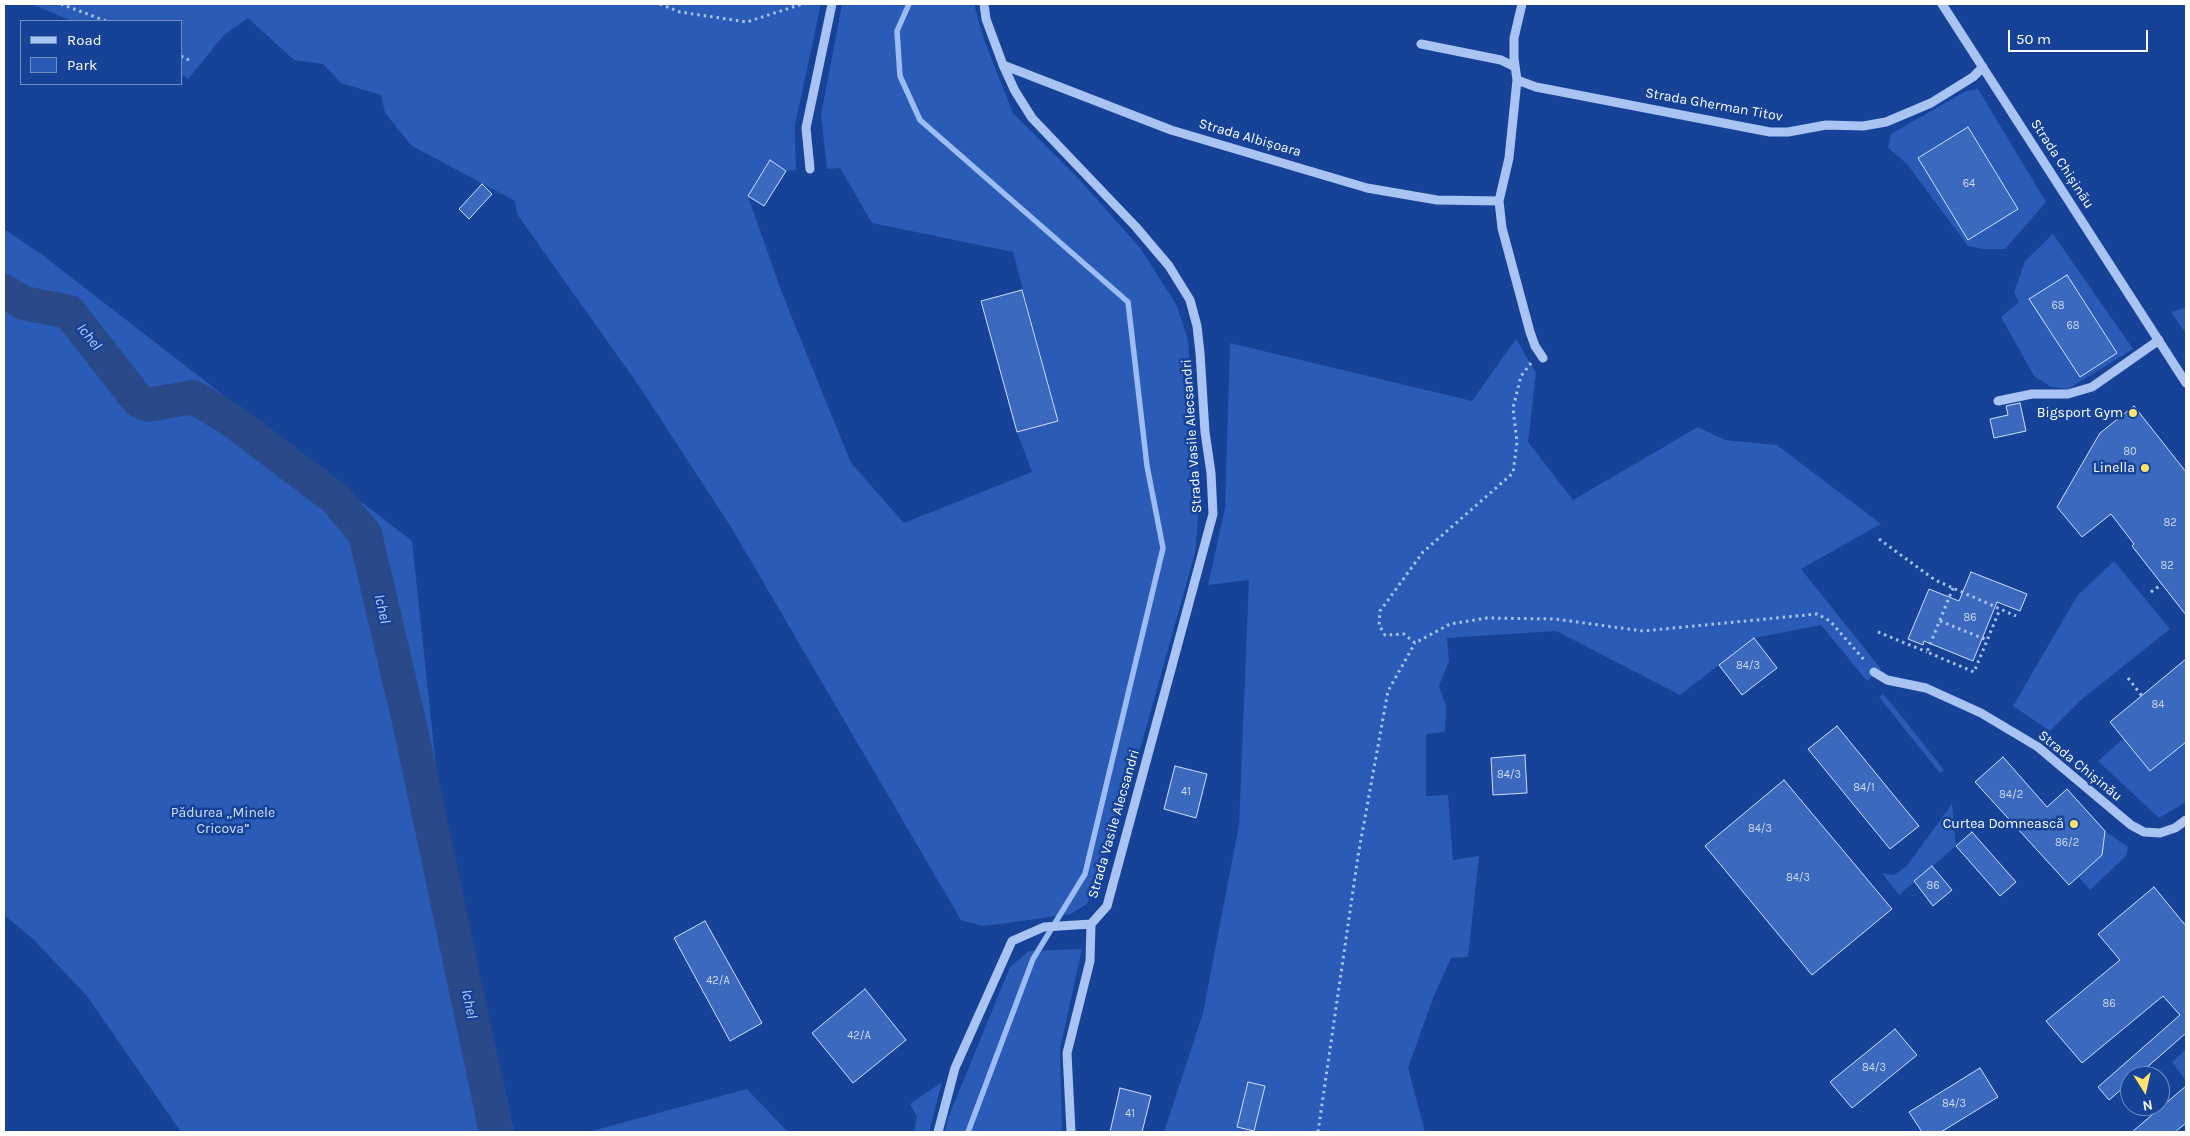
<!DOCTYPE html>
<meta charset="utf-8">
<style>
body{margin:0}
#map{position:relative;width:2190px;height:1136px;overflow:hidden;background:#164297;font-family:Karla,sans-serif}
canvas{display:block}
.frame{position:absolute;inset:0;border:5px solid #fff;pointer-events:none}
.legend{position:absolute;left:20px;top:20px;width:162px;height:65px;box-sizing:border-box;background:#164297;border:1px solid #738ec1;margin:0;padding:6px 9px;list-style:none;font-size:15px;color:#fff}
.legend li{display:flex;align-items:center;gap:10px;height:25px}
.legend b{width:25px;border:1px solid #738ec1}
.north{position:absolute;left:2120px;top:1066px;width:50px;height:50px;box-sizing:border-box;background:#164297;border:1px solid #738ec1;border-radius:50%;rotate:170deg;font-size:14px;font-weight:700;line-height:20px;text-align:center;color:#fff}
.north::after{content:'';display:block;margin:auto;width:18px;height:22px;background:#ffe36a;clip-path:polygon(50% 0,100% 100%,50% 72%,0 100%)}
.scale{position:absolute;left:2008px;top:30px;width:140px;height:22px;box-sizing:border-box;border:2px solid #fff;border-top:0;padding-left:6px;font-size:15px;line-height:18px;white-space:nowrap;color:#fff;-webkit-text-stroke:4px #164297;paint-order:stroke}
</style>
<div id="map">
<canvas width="2190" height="1136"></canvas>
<div class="frame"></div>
<ul class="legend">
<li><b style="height:6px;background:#a9c3f2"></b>Road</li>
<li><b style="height:14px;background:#2a5bb6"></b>Park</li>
</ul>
<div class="north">N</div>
<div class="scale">50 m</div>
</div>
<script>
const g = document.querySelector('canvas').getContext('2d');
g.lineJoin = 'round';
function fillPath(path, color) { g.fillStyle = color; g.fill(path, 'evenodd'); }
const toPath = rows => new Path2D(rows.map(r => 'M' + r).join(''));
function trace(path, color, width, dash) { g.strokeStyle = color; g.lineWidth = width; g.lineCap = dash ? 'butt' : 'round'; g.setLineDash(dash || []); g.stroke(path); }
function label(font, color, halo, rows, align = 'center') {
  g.font = font + ' Karla,sans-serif'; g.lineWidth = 5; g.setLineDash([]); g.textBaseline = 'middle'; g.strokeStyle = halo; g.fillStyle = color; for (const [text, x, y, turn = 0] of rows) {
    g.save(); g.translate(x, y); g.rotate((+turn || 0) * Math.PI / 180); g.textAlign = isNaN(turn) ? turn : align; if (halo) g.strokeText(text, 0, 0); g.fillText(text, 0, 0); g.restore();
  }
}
const green = toPath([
 [32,4,757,4,792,5,792,4,821,4,795,125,796,170,787,171,770,160,748,196,782,293,851,463,904,523,1032,472,1017,432,1058,421,1013,252,872,223,840,168,827,169,821,115,842,4,974,4,984,40,1013,113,1078,178,1141,249,1177,306,1188,340,1200,496,1195,553,1121,817,1087,904,1071,914,1000,924,982,926,961,920,731,527,639,386,517,214,515,201,412,146,385,113,381,95,341,83,323,64,294,60,248,18,224,35,188,79,181,74,181,21,72,21],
 [1978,89,2046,202,2005,249,1983,249,1968,246,1907,164,1888,148,1891,134,1966,91],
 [4,229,41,254,412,541,438,785,514,1132,181,1132,87,996,34,940,4,915],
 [2053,234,2133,349,2068,389,2051,387,2034,376,2001,317,2019,302,2014,293,2025,261],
 [2186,307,2186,334,2171,312],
 [1516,339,1536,373,1528,442,1573,500,1698,427,1725,440,1777,445,1881,524,1801,569,1881,669,1867,681,1821,625,1754,638,1680,695,1556,631,1447,638,1449,661,1439,686,1446,707,1445,732,1426,734,1426,796,1448,795,1453,860,1479,856,1468,957,1451,958,1433,998,1408,1068,1425,1132,1164,1132,1203,1013,1239,825,1249,580,1208,585,1225,508,1230,343,1472,401],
 [2114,561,2170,629,2081,700,2050,731,2013,706,2077,596],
 [1883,694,1895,708,1944,770,1940,773,1879,697],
 [2123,739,2150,771,2186,742,2186,802,2159,818,2098,761],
 [1952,804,1956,846,1899,895,1882,873,1894,875,1906,867],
 [2105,831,2128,847,2126,856,2090,890,2078,876,2102,855],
 [1082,949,1060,1049,1062,1132,945,1132,948,1118,1010,967,1029,951],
 [2186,1049,2186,1081,2172,1062],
 [942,1082,929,1132,914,1132,917,1117,910,1104],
 [747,1089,788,1132,588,1132]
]);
const stream = toPath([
 [909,4,897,31,900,76,920,120,1128,302,1147,466,1163,548,1085,874,1033,959,968,1132]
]);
const river = toPath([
 [4,291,24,303,69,312,138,400,148,405,193,397,230,419,336,499,365,534,411,730,496,1132]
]);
const building = toPath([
 [1968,127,2018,209,1968,240,1918,158,1968,127],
 [770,160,786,171,764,206,748,196,770,160],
 [482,184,492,194,469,219,459,209,482,184],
 [2067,275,2117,353,2080,377,2029,299,2067,275],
 [1022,290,1058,421,1017,432,981,301,1022,290],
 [2020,403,2026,431,1994,438,1990,419,2008,415,2006,406,2020,403],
 [2134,406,2186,472,2186,615,2132,546,2134,544,2111,514,2082,537,2057,507,2100,433,2134,406],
 [1971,572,2027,594,2020,611,1997,602,1973,661,1924,641,1923,645,1908,639,1929,589,1959,601,1971,572],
 [1754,638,1777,668,1742,695,1719,665,1754,638],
 [2186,659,2186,742,2150,771,2110,722,2186,659],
 [1837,726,1919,826,1890,849,1808,749,1837,726],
 [1525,755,1527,793,1493,795,1491,758,1525,755],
 [2003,757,2047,807,2067,789,2105,831,2102,855,2069,885,1975,782,2003,757],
 [1175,766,1207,774,1196,818,1164,809,1175,766],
 [1784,780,1892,909,1812,975,1705,846,1784,780],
 [1972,832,2016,882,2000,896,1956,846,1972,832],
 [1932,866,1952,890,1933,906,1914,881,1932,866],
 [2154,887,2186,926,2186,1033,2137,1076,2130,1076,2130,1082,2109,1100,2098,1087,2180,1015,2163,996,2082,1063,2046,1021,2120,960,2098,934,2154,887],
 [705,921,762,1023,730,1041,674,938,705,921],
 [865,989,906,1040,853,1083,812,1033,865,989],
 [1895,1029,1917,1055,1852,1108,1830,1082,1895,1029],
 [1980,1068,1998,1097,1941,1132,1922,1132,1909,1112,1980,1068],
 [1248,1082,1265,1086,1254,1131,1237,1127,1248,1082],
 [2186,1086,2186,1123,2175,1132,2132,1132,2186,1086],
 [1120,1088,1151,1096,1142,1132,1110,1132,1120,1088]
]);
const path = toPath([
 [61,4,106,21],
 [660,4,680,12,747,22,802,4],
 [181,56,189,60],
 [1531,363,1521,376,1513,408,1517,442,1513,473,1423,552,1380,611,1379,625,1385,635,1404,634,1415,643,1450,624,1487,618,1555,619,1643,631,1817,614,1830,621,1866,662],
 [1879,539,1935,580,2016,616],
 [1953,588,1927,652,1974,672,2000,609],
 [2151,592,2162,584],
 [1940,621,1987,640],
 [1878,632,1927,652],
 [2128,678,2142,696],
 [1318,1132,1358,856,1388,691,1415,643]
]);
const minor = toPath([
 [1522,4,1514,38,1514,58,1517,80,1509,158,1499,201,1502,228,1530,332,1535,346,1543,358],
 [1942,4,2186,383],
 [1421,44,1501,60,1515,67],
 [1003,65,1171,130,1367,188,1437,200,1499,201],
 [1517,80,1536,87,1770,132,1788,132,1826,125,1863,126,1886,122,1931,103,1973,77,1983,67],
 [810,169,806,128,832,4],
 [1998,401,2032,394,2068,394,2092,387,2159,340],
 [1874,672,1887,680,1926,688,1981,713,2038,747,2131,825,2144,832,2160,833,2175,828,2186,820],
 [938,1132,955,1068,1012,941,1044,927,1091,924,1107,906,1213,514,1211,473,1205,432,1200,353,1197,326,1190,300,1169,266,1136,227,1032,118,1015,91,1003,65,986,19,984,4],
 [1071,1132,1067,1053,1090,961,1091,924]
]);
const markers = [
 [2133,413,5,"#ffe36a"],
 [2145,468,5,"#ffe36a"],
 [2074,824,5,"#ffe36a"]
];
const numberNames = [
 ["64",1969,184],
 ["68",2058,306],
 ["68",2073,326],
 ["80",2130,452],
 ["82",2170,523],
 ["82",2167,566],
 ["86",1970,618],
 ["84/3",1748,666],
 ["84",2158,705],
 ["84/3",1509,775],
 ["84/1",1864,788],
 ["41",1186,792],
 ["84/2",2011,795],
 ["84/3",1760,829],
 ["86/2",2067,843],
 ["84/3",1798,878],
 ["86",1933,886],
 ["42/A",718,981],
 ["86",2109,1004],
 ["42/A",859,1036],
 ["84/3",1874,1068],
 ["84/3",1954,1104],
 ["41",1130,1114]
];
const streetNames = [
 ["Strada Gherman Titov",1714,105,10],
 ["Strada Albișoara",1250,138,16],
 ["Strada Chișinău",2062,164,57],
 ["Strada Vasile Alecsandri",1192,436,-94],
 ["Strada Chișinău",2080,766,39],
 ["Strada Vasile Alecsandri",1114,824,-74]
];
const poiNames = [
 ["Bigsport Gym",2123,413],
 ["Linella",2135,468],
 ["Curtea Domnească",2064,824]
];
const parkNames = [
 ["Pădurea „Minele",223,813],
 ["Cricova”",223,829]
];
const waterNames = [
 ["Ichel",89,337,52],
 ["Ichel",382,609,77],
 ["Ichel",469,1004,78]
];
fillPath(green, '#2a5bb6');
trace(stream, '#9cbcf4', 5.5);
trace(river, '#294989', 34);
fillPath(building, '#3b69bd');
trace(building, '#d1e0fc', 1);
trace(path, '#a9c3f2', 3, [2.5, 4]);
trace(minor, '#a9c3f2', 9);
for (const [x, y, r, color] of markers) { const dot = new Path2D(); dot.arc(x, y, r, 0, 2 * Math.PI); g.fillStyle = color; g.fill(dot); trace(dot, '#164297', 2); }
label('11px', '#cedaee', null, numberNames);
label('14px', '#fff', '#164297', streetNames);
label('14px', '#fff', '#164297', poiNames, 'right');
label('14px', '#d1e0fc', '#164297', parkNames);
label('italic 15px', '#b6cef8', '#164297', waterNames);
</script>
